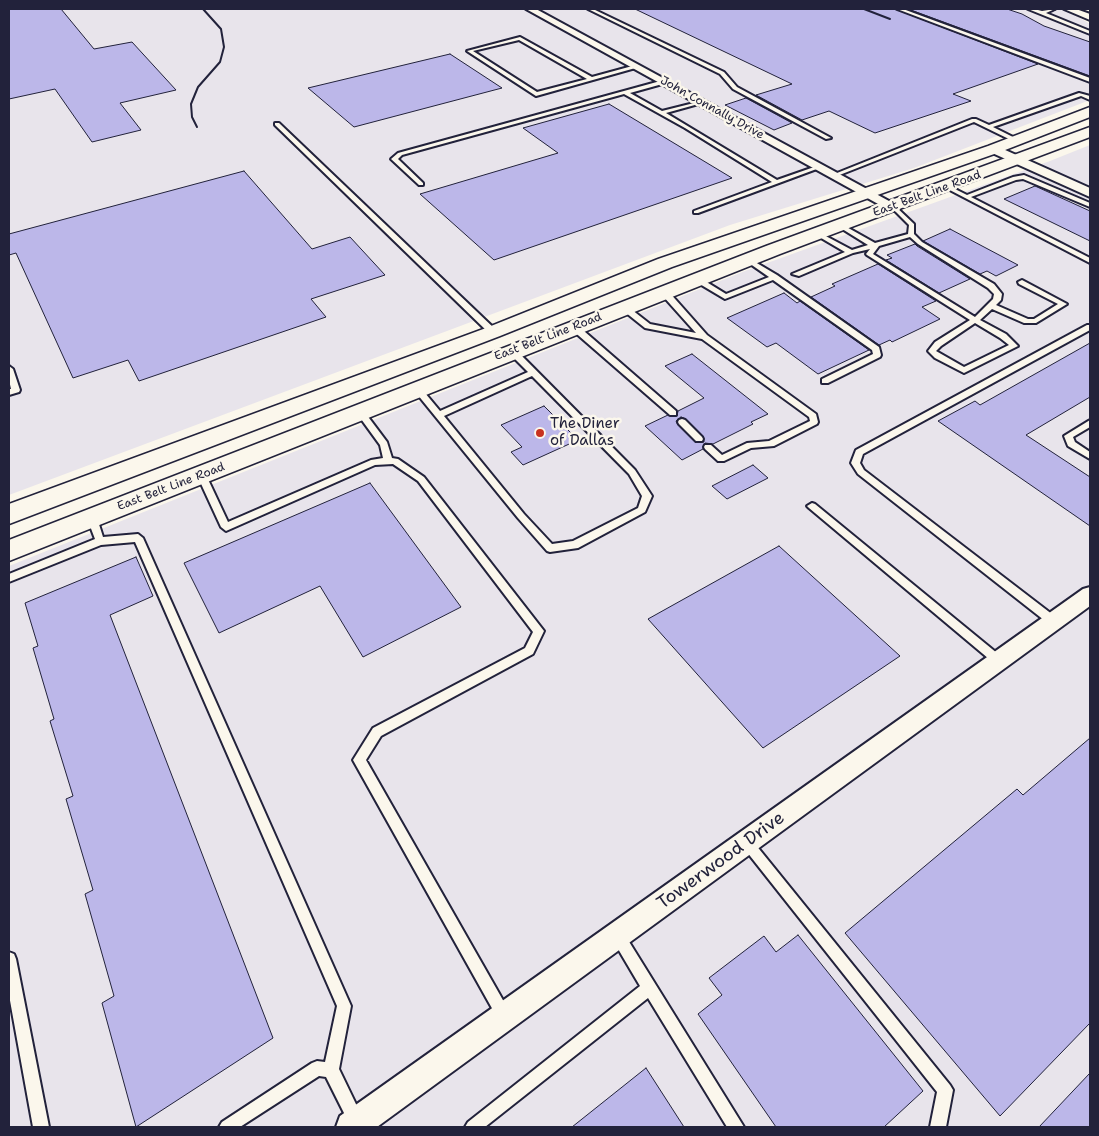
<!DOCTYPE html>
<style>
body{margin:0}
#map{position:relative;width:1099px;height:1136px;overflow:hidden;background:#fbf7ec;font-family:"Shantell Sans",sans-serif}
canvas{display:block}
.frame{position:absolute;inset:0;border:10px solid #22223b;pointer-events:none}
</style>
<div id="map">
<canvas width="1099" height="1136"></canvas>
<div class="frame"></div>
</div>
<script>
const g = document.querySelector('canvas').getContext('2d');
g.lineJoin = 'round';
function fillPath(path, color) { g.fillStyle = color; g.fill(path, 'evenodd'); }
const toPath = rows => new Path2D(rows.map(r => 'M' + r).join(''));
function trace(path, color, width, dash) { g.strokeStyle = color; g.lineWidth = width; g.lineCap = dash ? 'butt' : 'round'; g.setLineDash(dash || []); g.stroke(path); }
function label(font, color, halo, rows, align = 'center') {
  g.font = font + ' "Shantell Sans",sans-serif'; g.lineWidth = 5; g.setLineDash([]); g.textBaseline = 'middle'; g.strokeStyle = halo; g.fillStyle = color; for (const [text, x, y, turn = 0] of rows) {
    g.save(); g.translate(x, y); g.rotate((+turn || 0) * Math.PI / 180); g.textAlign = isNaN(turn) ? turn : align; if (halo) g.strokeText(text, 0, 0); g.fillText(text, 0, 0); g.restore();
  }
}
const built = toPath([
 [9,9,1089,9,1073,14,1090,24,1090,100,914,168,730,225,9,495],
 [1090,145,1090,1127,9,1127,9,566,745,271,1050,161]
]);
const building = toPath([
 [9,9,61,9,94,49,132,42,176,90,120,103,141,130,92,142,55,89,9,99,9,9],
 [635,9,895,9,1038,64,953,94,971,101,875,133,829,111,802,120,756,95,792,84,635,9],
 [908,9,1007,9,1022,14,1044,26,1090,42,1090,76,908,9],
 [450,54,502,88,354,127,308,88,450,54],
 [746,98,792,123,774,130,725,105,746,98],
 [609,104,732,178,494,260,420,194,558,153,523,128,609,104],
 [244,171,312,249,350,237,385,275,311,299,326,317,139,381,128,360,73,378,16,253,9,255,9,234,244,171],
 [1035,186,1090,211,1090,241,1004,199,1035,186],
 [950,229,1018,265,996,276,987,271,980,274,923,241,950,229],
 [915,244,917,246,970,279,939,293,886,260,892,258,887,255,915,244],
 [878,264,936,301,922,307,940,319,892,342,890,340,879,345,811,297,835,286,832,284,878,264],
 [784,293,797,303,800,301,869,350,818,374,776,343,767,347,727,318,784,293],
 [1090,343,1090,397,1026,435,1090,477,1090,526,938,421,975,401,980,405,1090,343],
 [692,354,768,414,751,422,753,424,713,444,705,443,703,449,682,460,645,426,668,415,677,416,678,411,704,398,665,366,692,354],
 [681,417,686,419,703,436,704,442,695,442,678,425,676,421,681,417],
 [544,406,578,440,523,465,511,452,522,447,501,425,544,406],
 [753,465,768,478,727,499,712,486,753,465],
 [370,483,461,607,363,657,320,586,219,633,184,563,370,483],
 [779,546,900,656,763,748,648,619,779,546],
 [136,557,153,596,110,615,273,1038,136,1127,102,1003,114,996,85,894,93,890,66,799,73,796,50,721,54,719,33,648,38,646,25,603,136,557],
 [1090,738,1090,1023,1000,1116,845,933,1017,789,1023,795,1090,738],
 [798,935,923,1091,884,1127,776,1127,698,1014,722,995,709,978,764,936,776,952,798,935],
 [646,1068,684,1127,572,1127,646,1068],
 [1090,1073,1090,1127,1039,1127,1090,1073]
]);
const lane = toPath([
 [588,9,593,9,724,72,737,87,831,138,826,139,733,89,720,74,588,9],
 [897,9,903,9,1090,78,1090,82,897,9],
 [1028,9,1034,9,1042,11,1055,9,1046,13,1090,31,1090,34,1028,9],
 [520,37,592,77,636,65,639,67,536,96,467,51,520,37],
 [519,40,587,79,537,92,473,51,519,40],
 [664,80,667,82,666,83,630,93,662,111,702,101,702,103,666,113,777,180,817,166,822,167,698,213,694,213,694,211,772,182,685,128,624,94,402,155,398,159,423,183,423,185,419,185,391,159,398,153,664,80],
 [1079,93,1090,96,1090,100,1081,96,993,127,1017,139,1017,141,1013,141,974,122,837,176,832,175,972,119,976,119,989,125,1079,93],
 [275,123,279,123,496,330,496,334,490,334,275,125,275,123],
 [1024,175,1090,203,1090,207,1023,179,1016,180,971,197,1090,258,1090,263,944,187,949,186,967,195,1013,177,1024,175],
 [894,205,914,224,914,234,922,242,994,284,1002,294,1001,300,996,305,1028,319,1034,319,1058,304,1019,284,1018,282,1022,280,1067,304,1036,323,1024,323,992,309,980,320,1006,334,1018,346,964,373,935,358,928,351,935,342,970,320,867,255,866,254,870,249,853,253,799,276,792,274,845,252,816,235,816,233,820,233,852,250,868,245,839,227,839,225,843,225,875,243,908,234,909,225,891,207,894,205],
 [910,237,918,244,988,288,994,294,993,299,975,317,873,254,879,246,910,237],
 [975,323,1000,338,1009,345,964,367,936,351,941,346,975,323],
 [746,259,750,259,777,275,879,347,881,355,880,357,828,383,822,383,822,379,873,354,872,350,773,280,725,299,693,280,700,278,726,294,769,277,746,261,746,259],
 [662,291,668,291,707,335,816,414,818,422,817,424,774,446,751,448,724,461,718,461,705,449,704,447,705,445,711,445,722,455,747,443,769,441,810,421,809,417,702,339,645,328,620,308,624,306,627,306,650,324,696,333,662,295,662,291],
 [571,325,577,325,676,411,676,415,670,415,571,329,571,325],
 [1087,325,1090,325,1090,330,863,454,860,463,864,470,1057,618,1058,621,1057,624,1053,625,1049,624,858,474,851,463,856,450,1087,325],
 [509,349,515,349,635,470,652,496,645,512,578,548,550,552,547,551,518,518,413,389,414,387,420,387,440,411,528,372,509,353,509,349],
 [532,376,629,474,642,496,638,508,573,541,552,544,524,514,444,416,532,376],
 [9,366,13,369,20,390,19,392,9,395,9,389,11,389,9,380,9,366],
 [360,409,363,410,387,442,392,458,398,459,424,477,544,631,533,654,381,736,366,760,508,1009,510,1014,508,1019,503,1021,498,1019,353,760,373,728,525,648,533,632,418,481,393,464,375,465,226,531,221,527,197,475,202,472,205,473,228,522,371,460,383,458,380,445,356,412,360,409],
 [682,419,685,420,702,437,703,439,702,441,696,441,679,424,678,422,679,420,682,419],
 [1090,420,1090,427,1073,437,1075,442,1090,452,1090,459,1068,446,1064,436,1090,420],
 [812,503,815,504,1003,658,1004,661,1003,664,999,666,995,664,809,508,807,506,812,503],
 [92,514,97,518,103,537,138,534,143,538,351,1006,339,1069,367,1127,351,1127,326,1077,319,1076,240,1127,219,1127,222,1122,312,1063,317,1061,325,1062,337,1006,135,542,101,545,9,582,9,574,95,539,87,518,92,514],
 [747,837,751,839,950,1085,953,1090,946,1127,930,1127,937,1092,743,847,741,843,743,839,747,837],
 [618,930,623,932,744,1127,727,1127,648,998,485,1127,465,1127,468,1122,640,986,611,937,613,932,618,930],
 [9,952,14,954,16,959,49,1127,33,1127,9,995,9,952]
]);
const street = toPath([
 [526,9,536,9,900,207,894,211,889,210,526,9],
 [1064,9,1076,9,1090,14,1090,20,1064,9],
 [994,145,1090,188,1090,197,990,152,988,149,994,145],
 [1090,587,1090,606,377,1127,336,1127,340,1116,1083,589,1090,587]
]);
const primary = toPath([
 [1090,107,1090,117,1000,152,672,267,500,336,9,524,9,504,486,328,658,259,988,146,1090,107],
 [1090,127,1090,137,780,254,9,561,9,540,766,246,1090,127]
]);
const rail = toPath([
 [864,9,890,19],
 [197,127,192,117,191,104,198,87,220,62,224,47,221,29,203,9]
]);
const markers = [
 [540,433,5,"#c8321e"]
];
const farStreetnames = [
 ["John Connally Drive",712,108,29],
 ["East Belt Line Road",927,194,-20],
 ["East Belt Line Road",548,337,-21],
 ["East Belt Line Road",171,487,-21]
];
const poiNames = [
 ["The Diner",550,424],
 ["of Dallas",550,441]
];
const nearStreetnames = [
 ["Towerwood Drive",721,861,-36]
];
fillPath(built, '#e8e4eb');
fillPath(building, '#bcb7e9');
trace(building, '#22223b', 1);
trace(lane, '#22223b', 4);
trace(street, '#22223b', 4);
trace(primary, '#22223b', 3);
fillPath(lane, '#fbf7ec');
fillPath(street, '#fbf7ec');
fillPath(primary, '#fbf7ec');
trace(rail, '#22223b', 2);
for (const [x, y, r, color] of markers) { const dot = new Path2D(); dot.arc(x, y, r, 0, 2 * Math.PI); g.fillStyle = color; g.fill(dot); trace(dot, '#fbf7ec', 2); }
label('12px', '#22223b', '#fbf7ec', farStreetnames);
label('15px', '#22223b', '#fbf7ec', poiNames, 'left');
label('18px', '#22223b', '#fbf7ec', nearStreetnames);
</script>
